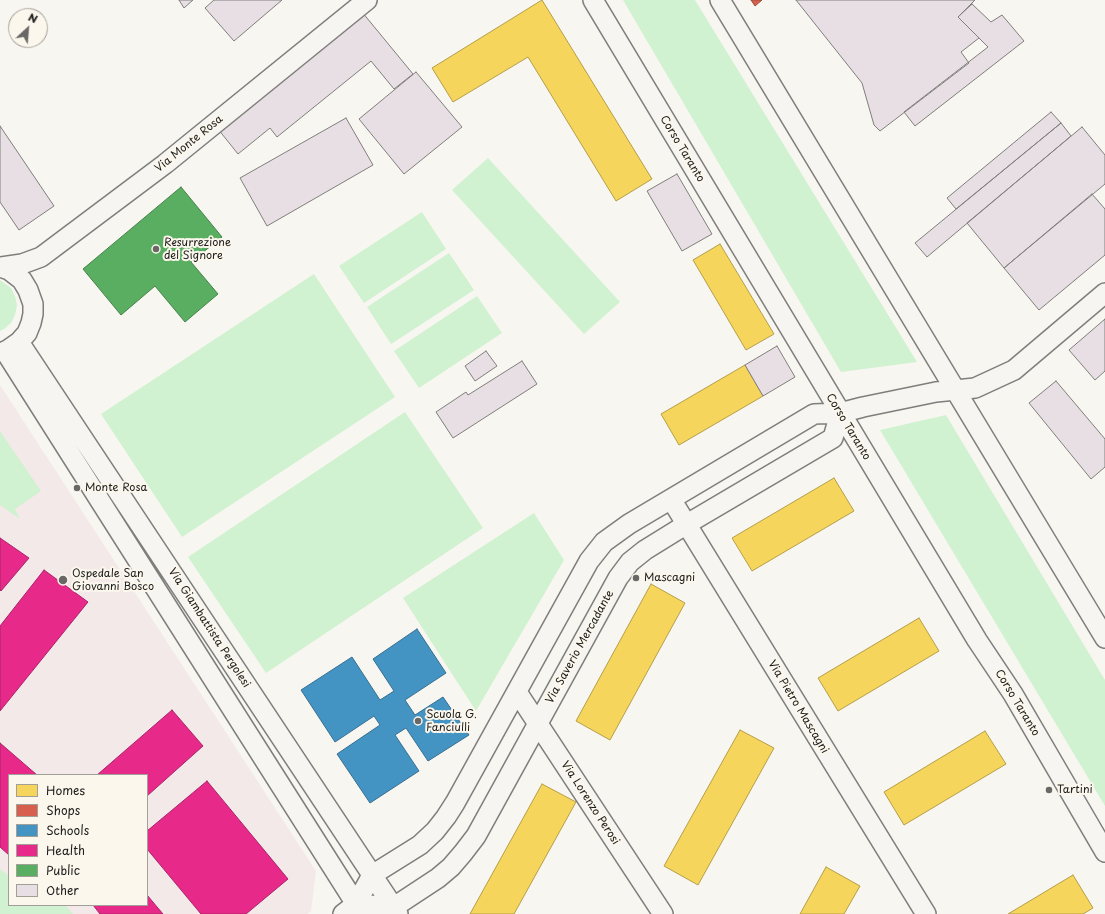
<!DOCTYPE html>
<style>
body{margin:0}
#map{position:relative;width:1105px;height:914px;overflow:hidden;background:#f8f6f0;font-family:"Playpen Sans",sans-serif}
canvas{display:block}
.legend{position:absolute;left:8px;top:774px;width:140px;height:132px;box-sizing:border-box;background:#fbf7ec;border:1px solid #a29f99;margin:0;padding:5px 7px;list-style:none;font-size:12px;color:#1c1c1c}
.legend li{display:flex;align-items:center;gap:8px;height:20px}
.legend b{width:20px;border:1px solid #a29f99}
.north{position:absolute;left:8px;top:8px;width:40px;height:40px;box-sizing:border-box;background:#fbf7ec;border:1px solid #a29f99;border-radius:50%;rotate:26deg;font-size:11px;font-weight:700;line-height:16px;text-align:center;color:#1c1c1c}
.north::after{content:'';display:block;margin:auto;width:14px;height:18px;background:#696866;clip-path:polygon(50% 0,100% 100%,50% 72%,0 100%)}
</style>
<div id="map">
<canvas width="1105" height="914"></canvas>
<ul class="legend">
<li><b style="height:11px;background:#f6d55c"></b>Homes</li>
<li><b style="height:11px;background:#d6604d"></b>Shops</li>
<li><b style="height:11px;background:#4393c3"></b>Schools</li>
<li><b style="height:11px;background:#e7298a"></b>Health</li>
<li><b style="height:11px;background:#5aae61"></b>Public</li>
<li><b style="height:11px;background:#e8dfe4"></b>Other</li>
</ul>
<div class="north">N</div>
</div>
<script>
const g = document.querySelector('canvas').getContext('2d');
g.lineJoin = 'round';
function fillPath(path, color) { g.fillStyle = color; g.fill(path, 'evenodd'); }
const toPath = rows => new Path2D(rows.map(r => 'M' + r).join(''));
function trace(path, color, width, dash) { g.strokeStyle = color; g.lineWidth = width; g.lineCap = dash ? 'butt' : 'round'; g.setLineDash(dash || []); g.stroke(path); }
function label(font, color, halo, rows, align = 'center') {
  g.font = font + ' "Playpen Sans",sans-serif'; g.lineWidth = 4; g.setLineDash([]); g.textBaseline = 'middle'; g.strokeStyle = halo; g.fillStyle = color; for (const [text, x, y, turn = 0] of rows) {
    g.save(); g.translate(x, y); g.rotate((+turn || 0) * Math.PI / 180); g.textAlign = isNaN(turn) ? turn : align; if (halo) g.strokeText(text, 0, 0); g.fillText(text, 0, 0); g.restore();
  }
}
const built = toPath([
 [0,385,316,871,311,911,307,914,0,914],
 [9,775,147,775,147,905,9,905]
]);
const green = toPath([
 [623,0,695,0,917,362,841,372],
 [488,158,620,302,584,334,452,190],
 [422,212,446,249,364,303,339,266],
 [449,253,474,290,391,344,367,307],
 [314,274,395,397,182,537,101,414],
 [0,280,11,288,15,296,17,305,15,315,11,323,4,329,0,331],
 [477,296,502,333,419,388,394,351],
 [405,412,483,528,266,673,188,557],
 [946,415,1105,680,1105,806,880,430],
 [0,431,41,491,15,509,20,519,0,505],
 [534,513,564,560,476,711,403,598],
 [0,869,9,876,9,905,65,905,73,914,0,914]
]);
const homes = toPath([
 [542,0,652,179,616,201,528,57,453,102,432,68,542,0],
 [720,244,774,334,746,350,693,260,720,244],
 [745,365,763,396,679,445,661,414,745,365],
 [834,478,854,511,752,571,732,538,834,478],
 [651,584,685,603,610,740,576,721,651,584],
 [919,618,939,651,838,711,818,678,919,618],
 [740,730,774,748,698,885,664,866,740,730],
 [985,731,1006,764,904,825,884,792,985,731],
 [542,784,576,802,514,914,470,914,542,784],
 [826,867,860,886,844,914,800,914,826,867],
 [1073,875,1093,908,1083,914,1008,914,1073,875]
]);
const shops = toPath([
 [751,0,762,0,755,6,751,0]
]);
const schools = toPath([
 [417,629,446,673,405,700,415,715,443,697,469,735,428,761,406,728,395,735,419,771,370,803,337,754,380,725,374,716,335,742,301,690,352,657,380,700,394,691,373,659,417,629]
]);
const health = toPath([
 [0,538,29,558,1,591,0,590,0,538],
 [44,570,88,602,0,711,0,626,44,570],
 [172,710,203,746,147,796,147,775,97,775,172,710],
 [0,743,37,775,9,775,9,855,0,847,0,743],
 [207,781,288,879,246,914,201,914,147,849,147,831,207,781],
 [147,895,163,914,100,914,93,905,147,905,147,895]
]);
const public = toPath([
 [181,187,222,237,191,262,218,294,185,322,155,286,121,315,83,269,181,187]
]);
const building = toPath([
 [179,0,193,0,184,8,179,0],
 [214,0,282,0,234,41,205,8,214,0],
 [796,0,975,0,958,17,979,38,961,52,969,63,880,131,874,125,862,83,796,0],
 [972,4,991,22,1002,15,1024,41,915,126,904,112,988,47,958,17,972,4],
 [362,12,413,74,394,89,371,61,277,137,270,128,238,154,218,129,362,12],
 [416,72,462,127,404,174,359,119,416,72],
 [1051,112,1061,123,956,209,947,198,1051,112],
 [346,118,373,165,267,226,240,178,346,118],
 [1061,123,1071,136,927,257,915,243,1061,123],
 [0,126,54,206,19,230,0,202,0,126],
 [1082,127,1105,155,1105,184,1004,268,967,223,1082,127],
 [677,174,712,234,682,251,647,191,677,174],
 [1092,194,1105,209,1105,255,1039,310,1004,268,1092,194],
 [1105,319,1105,371,1095,380,1069,350,1105,319],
 [777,346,795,377,763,396,745,365,777,346],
 [486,351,497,366,475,381,465,366,486,351],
 [522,361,537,384,453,438,436,412,466,392,468,395,522,361],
 [1056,381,1105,439,1105,467,1091,479,1029,403,1056,381]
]);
const minor = toPath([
 [593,0,977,640,1013,694,1105,852],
 [720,0,1105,638],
 [0,267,22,264,41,257,165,164,367,0],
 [0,267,9,270,22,280,28,290,33,304,33,314,31,323,27,333,19,342,9,349],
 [19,342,398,914],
 [5,351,361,912],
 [671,499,926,914],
 [517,692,663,914],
 [356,904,394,907,438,878,451,867,463,853,476,836,618,578,630,562,645,550,687,524,833,438,840,413],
 [343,914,356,904,372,875,420,845,435,831,446,817,455,803,589,561,604,542,629,524,814,414,840,413,863,407,936,392,975,388,1014,370,1105,293]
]);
const markers = [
 [156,249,4,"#696866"],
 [77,488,4,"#696866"],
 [636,578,4,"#696866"],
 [63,580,5,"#696866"],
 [418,721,4,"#696866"],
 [1049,790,4,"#696866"]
];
const streetNames = [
 ["Via Monte Rosa",189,144,-39],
 ["Corso Taranto",682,149,59],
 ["Corso Taranto",848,427,59],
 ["Via Giambattista Pergolesi",209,628,57],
 ["Via Saverio Mercadante",580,647,-61],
 ["Corso Taranto",1017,703,59],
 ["Via Pietro Mascagni",798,707,59],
 ["Via Lorenzo Perosi",590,803,57]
];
const poiNames = [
 ["Resurrezione",164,243],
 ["del Signore",164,256],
 ["Monte Rosa",85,488],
 ["Ospedale San",72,574],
 ["Giovanni Bosco",72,587],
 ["Mascagni",644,578],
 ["Scuola G.",426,715],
 ["Fanciulli",426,728],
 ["Tartini",1057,790]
];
fillPath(built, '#f3e9e9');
fillPath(green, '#d0f2d0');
fillPath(homes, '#f6d55c');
trace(homes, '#b59e49', 1);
fillPath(shops, '#d6604d');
trace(shops, '#9e4c3e', 1);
fillPath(schools, '#4393c3');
trace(schools, '#376f91', 1);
fillPath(health, '#e7298a');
trace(health, '#aa2569', 1);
fillPath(public, '#5aae61');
trace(public, '#47824c', 1);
fillPath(building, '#e8dfe4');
trace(building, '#7f7e7b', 1);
trace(minor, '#7f7e7b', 22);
trace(minor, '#f6f5f1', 19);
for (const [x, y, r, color] of markers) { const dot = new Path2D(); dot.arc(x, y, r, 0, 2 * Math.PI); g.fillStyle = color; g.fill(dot); trace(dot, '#fbf7ec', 1.5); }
label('11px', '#1c1c1c', '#fbf7ec', streetNames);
label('11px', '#1c1c1c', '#fbf7ec', poiNames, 'left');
</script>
